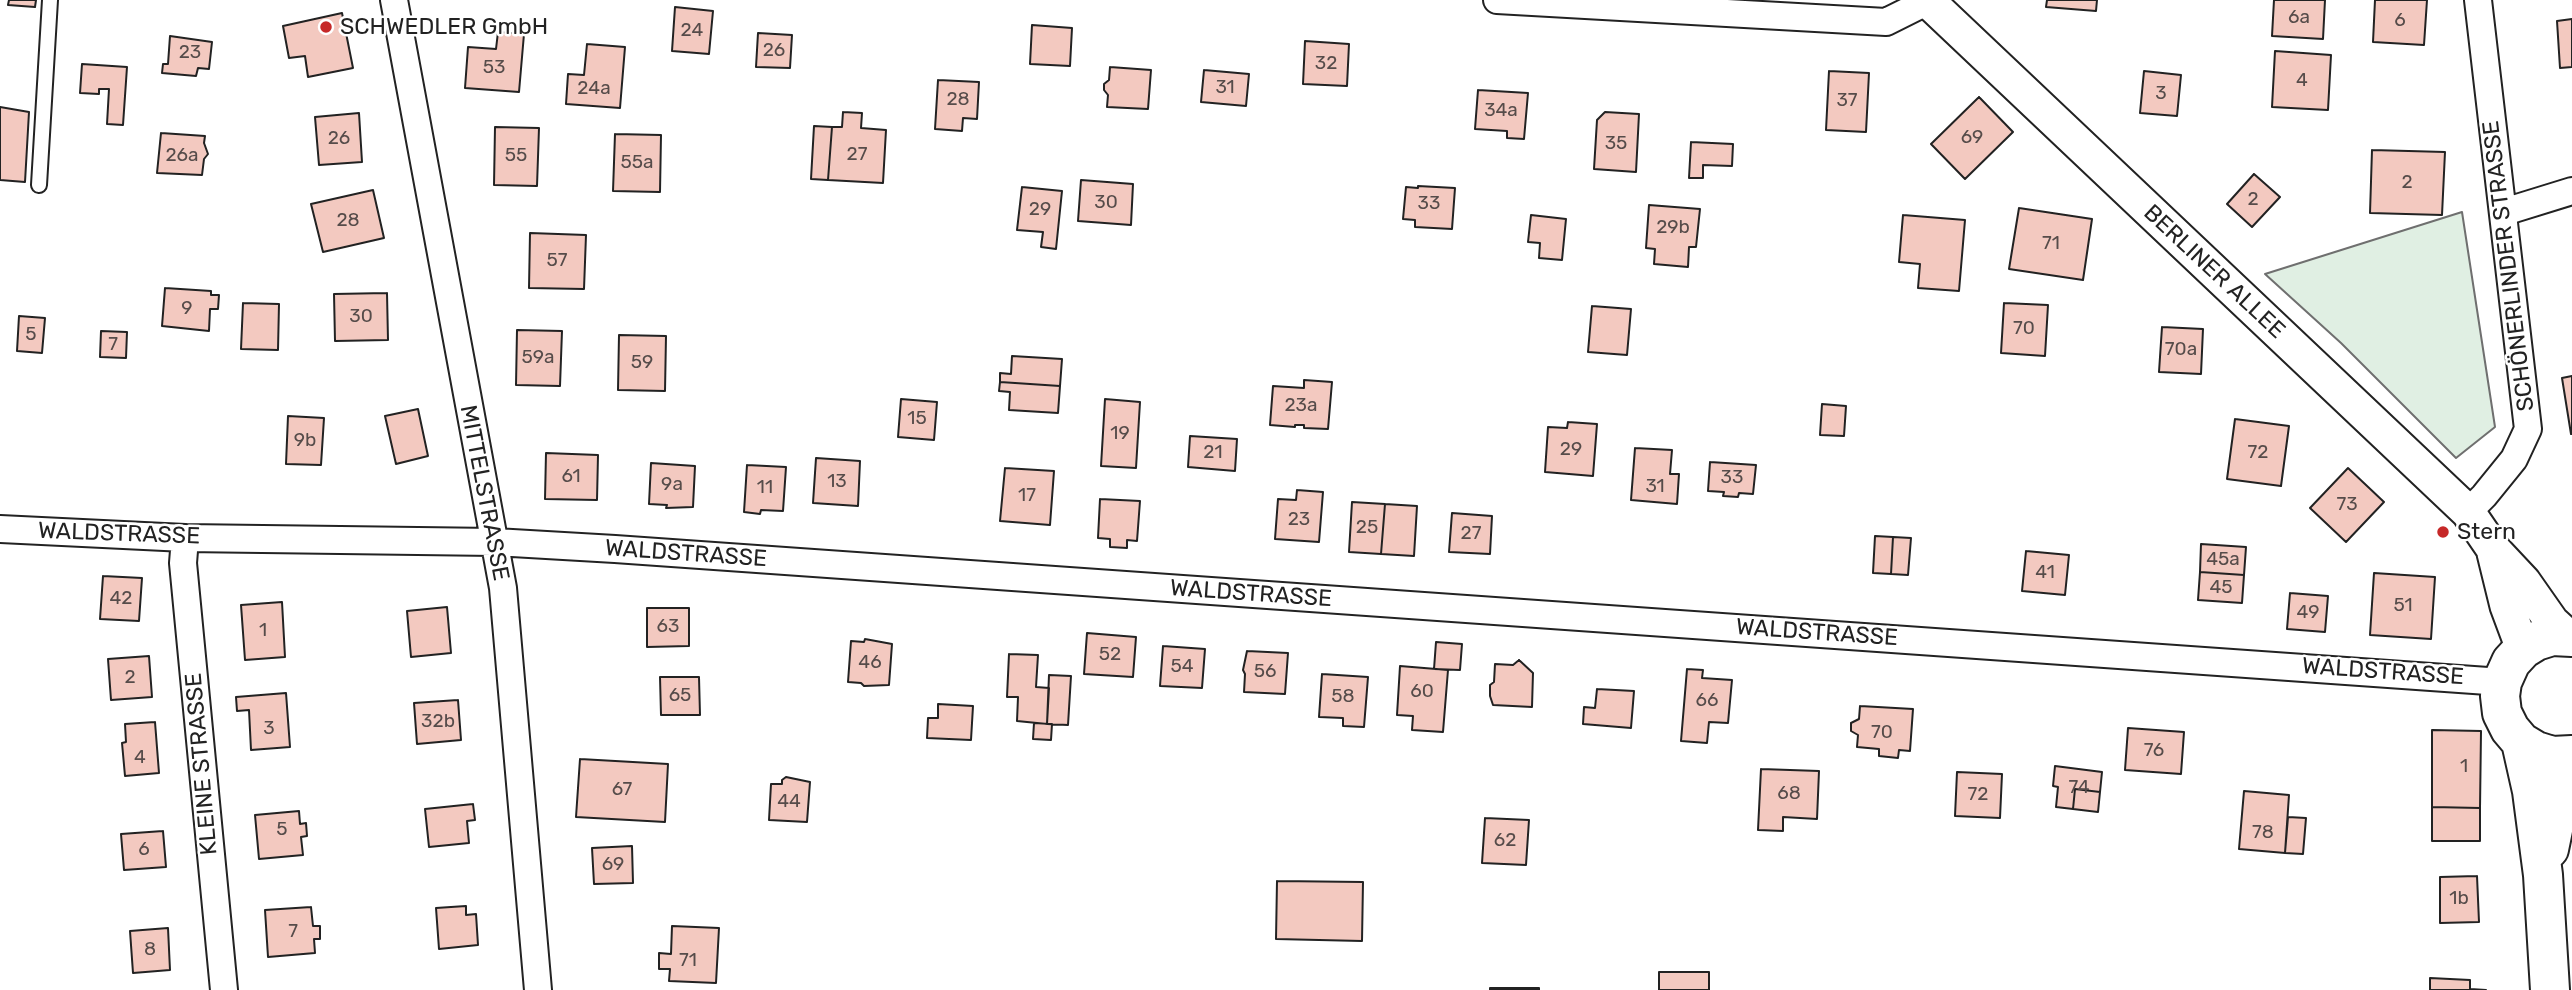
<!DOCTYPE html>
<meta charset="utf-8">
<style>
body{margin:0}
canvas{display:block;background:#fff}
</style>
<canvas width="2572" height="990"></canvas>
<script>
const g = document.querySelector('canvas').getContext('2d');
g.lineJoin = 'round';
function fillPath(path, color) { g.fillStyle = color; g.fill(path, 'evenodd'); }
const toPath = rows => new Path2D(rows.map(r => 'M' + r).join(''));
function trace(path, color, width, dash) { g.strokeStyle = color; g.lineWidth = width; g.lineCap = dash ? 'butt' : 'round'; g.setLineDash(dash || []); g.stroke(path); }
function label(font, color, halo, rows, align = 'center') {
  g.font = font + ' Rubik,sans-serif'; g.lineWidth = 5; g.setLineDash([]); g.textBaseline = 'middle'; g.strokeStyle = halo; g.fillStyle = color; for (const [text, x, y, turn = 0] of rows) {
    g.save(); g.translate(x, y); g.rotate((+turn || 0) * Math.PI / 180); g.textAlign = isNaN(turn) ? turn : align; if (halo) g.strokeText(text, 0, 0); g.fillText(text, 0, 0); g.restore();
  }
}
const green = toPath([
 [2462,212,2495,427,2456,458,2341,343,2265,274,2462,212]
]);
const building = toPath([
 [9,0,36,0,35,7,8,5,9,0],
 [2047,0,2097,0,2096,11,2046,7,2047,0],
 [2274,0,2325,0,2323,39,2272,36,2274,0],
 [2375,0,2427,0,2424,45,2373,42,2375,0],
 [675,7,713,11,709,54,672,51,675,7],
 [342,13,353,68,308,77,305,56,289,58,283,26,342,13],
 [2572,19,2572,67,2560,68,2557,21,2572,19],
 [1032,25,1072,28,1070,66,1030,64,1032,25],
 [498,32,524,34,519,92,465,88,468,47,496,49,498,32],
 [758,33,792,35,790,68,756,67,758,33],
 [170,36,212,42,209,69,198,68,196,76,162,73,163,64,168,64,170,36],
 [1305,41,1349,44,1347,86,1303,84,1305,41],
 [587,44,625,47,620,108,566,104,568,74,584,75,587,44],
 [2275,51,2331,55,2328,110,2272,107,2275,51],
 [82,64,127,67,123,125,107,124,109,89,99,89,99,94,80,93,82,64],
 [1110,67,1151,70,1148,109,1107,107,1108,95,1104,90,1104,84,1109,80,1110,67],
 [1204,70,1249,74,1246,106,1201,102,1204,70],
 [1829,71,1869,73,1866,132,1826,130,1829,71],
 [2144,71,2181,75,2177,116,2140,113,2144,71],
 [938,80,979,82,977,119,963,118,962,131,935,129,938,80],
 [1478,90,1528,93,1524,139,1507,138,1507,131,1475,129,1478,90],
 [1979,97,2013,132,1965,179,1931,144,1979,97],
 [0,107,29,112,25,182,0,180,0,107],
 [843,112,862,113,861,128,886,130,883,183,828,180,832,127,842,127,843,112],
 [1605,112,1639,114,1636,172,1594,169,1597,120,1605,112],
 [359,113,362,162,319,165,315,117,359,113],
 [814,126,832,127,828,180,811,179,814,126],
 [495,127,539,128,537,186,494,185,495,127],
 [161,133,205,136,204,143,208,154,204,159,202,175,157,173,161,133],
 [615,134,661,135,660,192,613,191,615,134],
 [1691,142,1733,144,1732,166,1703,165,1703,178,1689,178,1691,142],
 [2372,150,2445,152,2442,215,2370,213,2372,150],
 [2254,174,2280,197,2252,227,2227,204,2254,174],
 [1081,180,1133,184,1131,225,1078,221,1081,180],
 [1418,186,1455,188,1452,229,1415,227,1415,220,1403,219,1406,187,1418,188,1418,186],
 [1022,187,1062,191,1056,249,1041,247,1043,232,1017,230,1022,187],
 [373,190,384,238,323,252,311,204,373,190],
 [1649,205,1700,209,1696,247,1689,247,1688,267,1654,264,1655,249,1646,248,1649,205],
 [2019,208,2092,219,2083,280,2009,269,2019,208],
 [1531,215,1566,219,1562,260,1539,258,1540,243,1528,242,1531,215],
 [1903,215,1965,220,1959,291,1918,288,1920,264,1899,262,1903,215],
 [530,233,586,235,584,289,529,288,530,233],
 [165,288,211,291,211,295,219,295,218,309,210,309,209,331,162,326,165,288],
 [387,293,388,340,335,341,334,294,387,293],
 [243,303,279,304,278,350,241,349,243,303],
 [2004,303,2048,305,2045,356,2001,353,2004,303],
 [1592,306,1631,309,1627,355,1588,352,1592,306],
 [19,316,45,318,42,353,17,351,19,316],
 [2162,327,2203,329,2201,374,2159,372,2162,327],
 [517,330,562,331,560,386,516,385,517,330],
 [101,331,127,332,126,358,100,357,101,331],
 [619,335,666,336,665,391,618,390,619,335],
 [1012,356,1062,359,1060,386,1000,382,1000,373,1011,374,1012,356],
 [2572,376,2572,434,2571,434,2562,378,2572,376],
 [1304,380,1332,382,1328,429,1304,428,1304,425,1295,425,1295,427,1270,425,1273,386,1304,388,1304,380],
 [1000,382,1060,386,1058,413,1009,410,1010,392,999,391,1000,382],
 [901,399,937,402,934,440,898,437,901,399],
 [1105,399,1140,402,1136,468,1101,466,1105,399],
 [1822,404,1846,406,1844,436,1820,435,1822,404],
 [418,409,428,456,396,464,385,416,418,409],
 [288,416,324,418,321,465,286,464,288,416],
 [2235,419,2289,426,2281,486,2227,479,2235,419],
 [1568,422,1597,424,1593,476,1545,472,1548,427,1567,428,1568,422],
 [1190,436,1237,439,1235,471,1188,467,1190,436],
 [1635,448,1672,450,1670,474,1679,474,1677,504,1631,500,1635,448],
 [546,453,598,455,597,500,545,499,546,453],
 [816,458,860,461,858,506,813,503,816,458],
 [1710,462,1756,465,1753,494,1739,493,1738,497,1723,496,1724,492,1708,491,1710,462],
 [651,463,695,466,693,507,666,508,667,505,649,504,651,463],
 [747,465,786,467,783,511,761,510,760,514,744,512,747,465],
 [1005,468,1054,471,1050,525,1000,521,1005,468],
 [2348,468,2384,502,2346,542,2310,508,2348,468],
 [1297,490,1323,492,1319,542,1275,539,1278,499,1296,500,1297,490],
 [1100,499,1140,501,1137,541,1127,540,1127,548,1110,547,1110,539,1098,538,1100,499],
 [1352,502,1385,504,1381,554,1349,552,1352,502],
 [1385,504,1417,506,1414,556,1381,554,1385,504],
 [1452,513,1492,516,1490,554,1449,552,1452,513],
 [1875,536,1893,537,1891,574,1873,573,1875,536],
 [1893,537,1911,538,1908,575,1891,574,1893,537],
 [2201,544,2246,547,2244,575,2200,572,2201,544],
 [2026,551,2069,555,2065,595,2022,591,2026,551],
 [2200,572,2244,575,2242,603,2198,600,2200,572],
 [2374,573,2435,577,2431,639,2370,635,2374,573],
 [103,576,142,578,139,621,100,619,103,576],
 [2290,593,2328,596,2325,632,2287,629,2290,593],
 [282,602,285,657,245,660,241,605,282,602],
 [447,607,451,653,411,657,407,611,447,607],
 [647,608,689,608,689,646,647,647,647,608],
 [1087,633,1136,637,1133,677,1084,674,1087,633],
 [865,639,892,644,889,685,864,686,861,683,848,682,851,641,864,642,865,639],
 [1436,642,1462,644,1460,670,1434,669,1436,642],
 [1163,646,1205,649,1202,688,1160,686,1163,646],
 [1247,651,1288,653,1285,694,1244,692,1245,674,1243,670,1247,651],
 [1009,654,1038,655,1036,687,1049,688,1047,724,1017,721,1018,697,1007,697,1009,654],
 [149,656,152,697,111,700,108,659,149,656],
 [1519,660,1533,673,1532,707,1493,705,1490,696,1490,685,1494,682,1495,664,1513,665,1519,660],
 [1400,666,1448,670,1443,732,1412,730,1413,716,1397,715,1400,666],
 [1687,669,1703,670,1702,678,1732,680,1728,723,1709,722,1707,743,1681,741,1687,669],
 [1322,674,1368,677,1364,727,1343,726,1343,718,1319,717,1322,674],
 [1049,675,1071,676,1068,725,1047,724,1049,675],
 [660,677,699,677,700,715,661,715,660,677],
 [1597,689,1634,691,1631,728,1583,724,1584,707,1595,708,1597,689],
 [286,693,290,747,251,750,249,710,237,711,236,697,286,693],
 [458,700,461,740,417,744,414,703,458,700],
 [938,704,973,706,971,740,927,738,928,718,938,718,938,704],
 [1860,706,1913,709,1910,751,1899,750,1898,758,1879,756,1879,749,1857,747,1858,735,1851,731,1851,723,1859,719,1860,706],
 [155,722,159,773,125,776,122,743,126,742,125,724,155,722],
 [1034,723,1052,724,1051,740,1033,739,1034,723],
 [2128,728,2184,732,2181,774,2125,770,2128,728],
 [2432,730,2481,731,2480,808,2432,807,2432,730],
 [580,759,668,764,665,822,576,817,580,759],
 [2055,766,2102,772,2100,792,2075,789,2073,809,2056,807,2058,787,2053,786,2055,766],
 [1761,769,1819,771,1817,819,1783,817,1783,831,1758,830,1761,769],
 [1957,772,2002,774,2000,818,1955,816,1957,772],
 [786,777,810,782,807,822,769,820,771,784,782,784,782,780,786,777],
 [2075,789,2100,792,2098,812,2073,809,2075,789],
 [2244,791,2289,795,2285,853,2239,849,2244,791],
 [473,804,475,820,467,821,469,843,429,847,425,809,473,804],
 [2432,807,2480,808,2480,841,2432,841,2432,807],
 [299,811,300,824,306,823,307,836,301,837,303,855,259,859,255,815,299,811],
 [2288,817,2306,818,2303,854,2285,853,2288,817],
 [1485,818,1529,820,1526,865,1482,863,1485,818],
 [163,831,166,867,124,870,121,834,163,831],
 [632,846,633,883,594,884,592,848,632,846],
 [2477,876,2479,922,2440,923,2440,877,2477,876],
 [1277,881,1363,882,1362,941,1276,939,1277,881],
 [466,906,466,915,476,914,478,945,439,949,436,908,466,906],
 [311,907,313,926,320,926,320,939,314,939,315,953,268,957,265,910,311,907],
 [672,926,719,928,716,983,669,981,670,969,659,969,659,953,671,954,672,926],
 [168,928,170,970,133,973,130,931,168,928],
 [1659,972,1709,972,1709,990,1659,990,1659,972],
 [2430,978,2470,980,2470,989,2486,990,2430,990,2430,978],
 [1490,988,1539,988,1539,990,1490,990,1490,988]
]);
const service = toPath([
 [39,185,50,0]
]);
const minor = toPath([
 [394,0,503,588,538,990],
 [1497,0,1886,22,1928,1],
 [2504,212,2572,191],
 [2468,512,2484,496,2514,459,2528,429,2478,0],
 [0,529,185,538,495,542,615,549,2502,682],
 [185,538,183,563,224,990]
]);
const tertiary = toPath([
 [1927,0,2468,512,2494,550,2524,582,2552,622,2567,636],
 [2494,553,2507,606,2523,649]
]);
const secondary = toPath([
 [2572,637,2552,636,2536,641,2523,649,2511,662,2502,682,2500,696,2502,713,2510,729,2521,742,2536,751,2552,756,2572,755],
 [2521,742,2532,791,2543,875,2550,990],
 [2549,849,2564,777,2572,767]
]);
const markers = [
 [326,27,7,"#c62828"],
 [2443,532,7,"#c62828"]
];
const numberNames = [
 ["6a",2299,18],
 ["6",2400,21],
 ["24",692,31],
 ["26",774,51],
 ["23",190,53],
 ["32",1326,64],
 ["53",494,68],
 ["4",2302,81],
 ["31",1225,88],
 ["24a",594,89],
 ["3",2161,94],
 ["28",958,100],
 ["37",1847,101],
 ["34a",1501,111],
 ["69",1972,138],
 ["26",339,139],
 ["35",1616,144],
 ["27",857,155],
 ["26a",182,156],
 ["55",516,156],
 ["55a",637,163],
 ["2",2407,183],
 ["2",2253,200],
 ["30",1106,203],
 ["33",1429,204],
 ["29",1040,210],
 ["28",348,221],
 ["29b",1673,228],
 ["71",2051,244],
 ["57",557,261],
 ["9",187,309],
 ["30",361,317],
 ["70",2024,329],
 ["5",31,335],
 ["7",113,345],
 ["70a",2181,350],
 ["59a",538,358],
 ["59",642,363],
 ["23a",1301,406],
 ["15",917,419],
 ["19",1120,434],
 ["9b",305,441],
 ["29",1571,450],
 ["21",1213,453],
 ["72",2258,453],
 ["61",571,477],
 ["33",1732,478],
 ["13",837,482],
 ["9a",672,485],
 ["31",1655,487],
 ["11",765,488],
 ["17",1027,496],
 ["73",2347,505],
 ["23",1299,520],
 ["25",1367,528],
 ["27",1471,534],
 ["45a",2223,560],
 ["41",2045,573],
 ["45",2221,588],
 ["42",121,599],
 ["51",2403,606],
 ["49",2308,613],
 ["63",668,627],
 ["1",263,631],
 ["52",1110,655],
 ["46",870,663],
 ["54",1182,667],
 ["56",1265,672],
 ["2",130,678],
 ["60",1422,692],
 ["65",680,696],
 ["58",1343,697],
 ["66",1707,701],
 ["32b",438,722],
 ["3",269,729],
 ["70",1882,733],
 ["76",2154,751],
 ["4",140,758],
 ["1",2464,767],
 ["74",2079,788],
 ["67",622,790],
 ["68",1789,794],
 ["72",1978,795],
 ["44",789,802],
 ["5",282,830],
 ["78",2263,833],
 ["62",1505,841],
 ["6",144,850],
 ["69",613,865],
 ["1b",2459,899],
 ["7",293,932],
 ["8",150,950],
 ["71",688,961]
];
const poiNames = [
 ["SCHWEDLER GmbH",340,27],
 ["Stern",2457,532]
];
const streetNames = [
 ["SCHÖNERLINDER STRASSE",2509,266,-97],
 ["BERLINER ALLEE",2214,272,43],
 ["MITTELSTRASSE",484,493,79],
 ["WALDSTRASSE",119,534,2],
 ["WALDSTRASSE",686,554,4],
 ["WALDSTRASSE",1251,594,4],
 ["WALDSTRASSE",1817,633,4],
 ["WALDSTRASSE",2383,672,4],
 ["KLEINE STRASSE",202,764,-95]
];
fillPath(green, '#e0efe3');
trace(green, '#6f6f6f', 2);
fillPath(building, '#f3c9c0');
trace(building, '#222', 2);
trace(service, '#222', 18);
trace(minor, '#222', 30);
trace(tertiary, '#222', 37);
trace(secondary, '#222', 42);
trace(service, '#fff', 14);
trace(minor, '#fff', 26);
trace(tertiary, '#fff', 33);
trace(secondary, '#fff', 38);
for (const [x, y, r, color] of markers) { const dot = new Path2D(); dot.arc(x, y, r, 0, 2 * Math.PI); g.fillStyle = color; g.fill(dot); trace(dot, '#fff', 2.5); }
label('19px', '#564c4a', null, numberNames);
label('23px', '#222', '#fff', poiNames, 'left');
label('23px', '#222', '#fff', streetNames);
</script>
